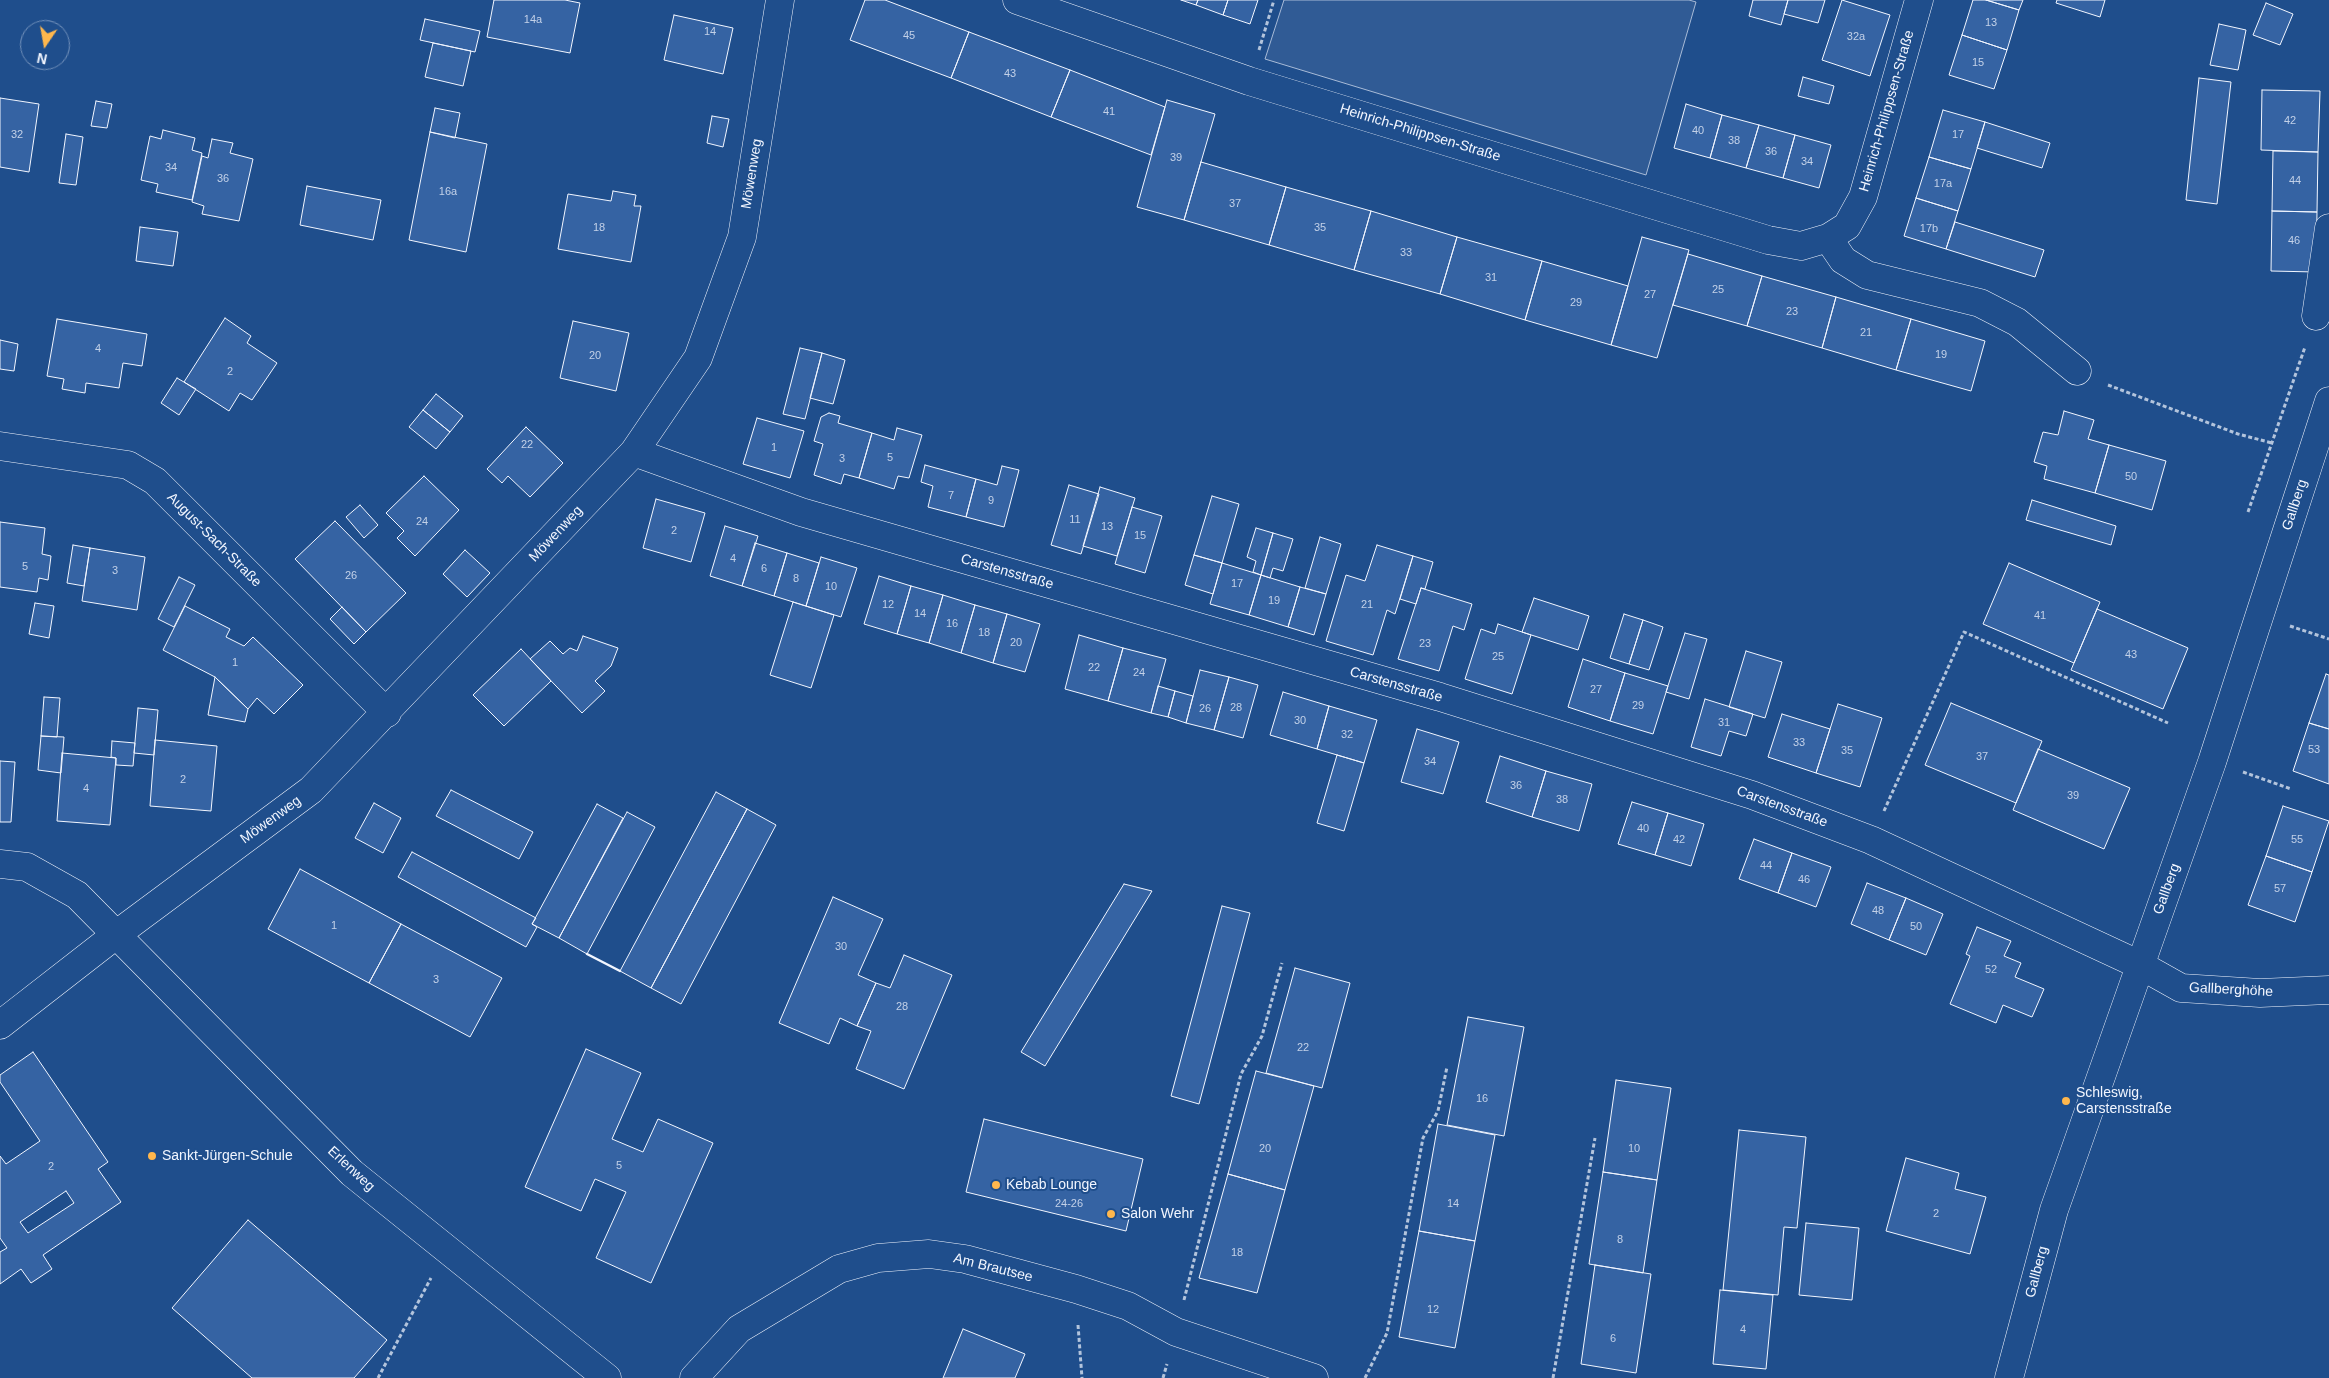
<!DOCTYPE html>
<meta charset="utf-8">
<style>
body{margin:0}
#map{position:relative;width:2329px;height:1378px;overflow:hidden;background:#1f4e8c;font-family:Helvetica,sans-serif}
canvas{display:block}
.north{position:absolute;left:20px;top:20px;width:50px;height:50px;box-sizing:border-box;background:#1f4e8c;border:1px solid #7391ba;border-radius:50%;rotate:192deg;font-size:14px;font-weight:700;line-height:20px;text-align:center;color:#f2f6ff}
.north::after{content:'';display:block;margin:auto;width:18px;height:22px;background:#ffb74d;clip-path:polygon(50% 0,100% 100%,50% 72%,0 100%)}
</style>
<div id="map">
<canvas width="2329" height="1378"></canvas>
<div class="north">N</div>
</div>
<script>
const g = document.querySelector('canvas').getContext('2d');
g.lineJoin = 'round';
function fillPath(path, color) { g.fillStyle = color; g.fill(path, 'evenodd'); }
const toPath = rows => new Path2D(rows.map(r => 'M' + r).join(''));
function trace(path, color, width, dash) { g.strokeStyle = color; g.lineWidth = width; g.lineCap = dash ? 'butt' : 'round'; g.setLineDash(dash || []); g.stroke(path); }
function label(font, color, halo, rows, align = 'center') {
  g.font = font + ' Helvetica,sans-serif'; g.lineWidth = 4; g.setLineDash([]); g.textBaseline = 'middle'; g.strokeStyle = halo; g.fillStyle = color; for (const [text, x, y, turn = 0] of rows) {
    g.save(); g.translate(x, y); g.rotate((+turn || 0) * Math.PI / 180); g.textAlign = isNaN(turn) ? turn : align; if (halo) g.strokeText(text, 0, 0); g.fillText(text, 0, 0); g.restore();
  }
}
const green = toPath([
 [1284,0,1689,0,1696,2,1646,175,1265,59,1284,0]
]);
const building = toPath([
 [494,0,565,0,580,3,570,53,487,37,494,0],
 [865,0,885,0,969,32,951,78,850,40,865,0],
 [1181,0,1198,0,1196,5,1181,0],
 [1198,0,1228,0,1223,15,1196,5,1198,0],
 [1228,0,1258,0,1250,24,1223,15,1228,0],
 [1753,0,1788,0,1781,25,1749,16,1753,0],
 [1788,0,1825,0,1818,23,1784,14,1788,0],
 [1842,0,1890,15,1870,76,1822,60,1842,0],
 [1973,0,1986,0,2019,10,2007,50,1962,35,1973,0],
 [1986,0,2023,0,2019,10,1986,0],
 [2057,0,2105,0,2100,17,2056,3,2057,0],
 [2266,3,2293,14,2280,45,2253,35,2266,3],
 [674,15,733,28,723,74,664,60,674,15],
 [425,19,480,31,475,52,420,40,425,19],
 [2219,24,2246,30,2238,70,2210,65,2219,24],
 [969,32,1070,70,1051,117,951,78,969,32],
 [1962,35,2007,50,1994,89,1949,75,1962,35],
 [433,43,471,51,463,86,425,77,433,43],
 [1070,70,1165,107,1151,155,1051,117,1070,70],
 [1803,77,1834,86,1829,104,1798,96,1803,77],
 [2199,78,2231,82,2217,204,2186,200,2199,78],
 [2262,90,2320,91,2318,152,2261,150,2262,90],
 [0,98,39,104,29,172,0,167,0,98],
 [1167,100,1215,114,1184,220,1137,207,1167,100],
 [96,101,112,104,107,128,91,126,96,101],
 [1686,104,1722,115,1710,158,1674,148,1686,104],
 [435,108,460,113,455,138,430,132,435,108],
 [1943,110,1985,122,1971,169,1929,157,1943,110],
 [1722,115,1759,125,1746,168,1710,158,1722,115],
 [712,116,729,119,723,147,707,143,712,116],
 [1985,122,2050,143,2042,168,1977,148,1985,122],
 [1759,125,1795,135,1783,178,1746,168,1759,125],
 [163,130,195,138,192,150,202,153,192,200,156,192,158,184,141,180,150,136,161,139,163,130],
 [430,132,487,144,466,252,409,240,430,132],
 [66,134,83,137,76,185,59,183,66,134],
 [1795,135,1831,145,1819,188,1783,178,1795,135],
 [212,139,233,143,230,153,253,159,239,221,202,214,204,206,192,202,202,156,208,158,212,139],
 [2273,151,2318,152,2317,212,2272,211,2273,151],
 [1929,157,1971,169,1958,211,1916,198,1929,157],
 [1201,162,1286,187,1269,245,1184,220,1201,162],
 [307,186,381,200,373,240,300,225,307,186],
 [1286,187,1371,211,1354,270,1269,245,1286,187],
 [613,191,636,195,634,206,641,206,631,262,558,249,568,194,611,201,613,191],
 [1916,198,1958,211,1946,249,1904,236,1916,198],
 [1371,211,1457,237,1440,294,1354,270,1371,211],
 [2272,211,2317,212,2316,272,2271,271,2272,211],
 [1955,222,2044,250,2035,277,1946,249,1955,222],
 [140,227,178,232,173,266,136,261,140,227],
 [1457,237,1542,261,1525,320,1440,294,1457,237],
 [1642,237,1689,250,1657,358,1611,345,1642,237],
 [1688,254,1762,276,1747,326,1673,305,1688,254],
 [1542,261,1628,286,1611,345,1525,320,1542,261],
 [1762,276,1836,297,1822,348,1747,326,1762,276],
 [1836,297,1911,319,1896,370,1822,348,1836,297],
 [225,318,251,336,247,343,277,363,252,400,240,393,229,411,184,382,225,318],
 [57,319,147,334,142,366,123,363,119,388,86,383,85,393,62,389,64,379,47,376,57,319],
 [1911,319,1985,341,1971,391,1896,370,1911,319],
 [573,321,629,333,616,391,560,378,573,321],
 [0,340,18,344,14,371,0,369,0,340],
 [800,348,822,353,805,419,783,414,800,348],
 [822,353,845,360,833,404,810,398,822,353],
 [177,378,196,389,179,415,161,403,177,378],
 [436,394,463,416,450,432,423,410,436,394],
 [423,410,450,432,436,449,409,427,423,410],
 [2064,411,2094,420,2088,439,2109,445,2095,493,2044,479,2047,466,2034,462,2043,432,2058,435,2064,411],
 [829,413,840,416,838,423,872,433,859,478,844,474,841,484,814,475,823,444,814,441,821,417,829,413],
 [757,418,804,431,790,478,743,464,757,418],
 [526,427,563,463,530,497,508,476,502,483,487,469,526,427],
 [897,428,922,435,909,478,898,476,894,489,859,478,872,433,894,440,897,428],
 [2109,445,2166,461,2152,510,2095,493,2109,445],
 [925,465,976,479,966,517,928,507,933,486,921,482,925,465],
 [1002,466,1019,470,1004,527,966,517,976,479,997,485,1002,466],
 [424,476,459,510,415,556,397,538,404,531,386,513,424,476],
 [1069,485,1099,494,1081,554,1051,545,1069,485],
 [1100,487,1135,498,1117,556,1083,546,1100,487],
 [1212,496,1239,504,1222,563,1194,555,1212,496],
 [656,499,705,513,691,562,643,548,656,499],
 [2032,500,2116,526,2111,545,2026,520,2032,500],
 [360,505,378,525,364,538,346,517,360,505],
 [1132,507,1162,516,1145,573,1115,564,1132,507],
 [335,521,406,593,366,632,295,559,335,521],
 [0,522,45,528,42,554,51,556,48,580,39,578,37,592,0,587,0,522],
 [725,526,758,536,742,586,710,576,725,526],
 [1256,528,1273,533,1261,575,1253,572,1256,561,1247,557,1256,528],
 [1273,533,1293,539,1283,571,1273,568,1270,578,1261,575,1273,533],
 [1320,537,1341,544,1326,594,1305,588,1320,537],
 [755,543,787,553,774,596,742,586,755,543],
 [73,545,90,548,84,586,67,583,73,545],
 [1377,545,1413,556,1395,614,1387,610,1373,655,1326,641,1346,575,1365,581,1377,545],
 [90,548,145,557,137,610,82,601,90,548],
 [465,550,490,573,467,597,443,574,465,550],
 [787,553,819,563,806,606,774,596,787,553],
 [1194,555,1222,563,1213,594,1185,585,1194,555],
 [1413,556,1433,562,1425,589,1421,588,1416,604,1400,599,1413,556],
 [821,557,857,568,841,617,806,606,821,557],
 [1222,563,1261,575,1249,615,1210,604,1222,563],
 [2009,563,2100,602,2074,663,1983,624,2009,563],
 [1261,575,1300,587,1288,627,1249,615,1261,575],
 [879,576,911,586,897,634,864,624,879,576],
 [179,577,195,585,174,627,158,619,179,577],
 [911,586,943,595,929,643,897,634,911,586],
 [1300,587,1326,594,1314,635,1288,627,1300,587],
 [1421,588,1472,604,1464,630,1453,626,1439,671,1398,659,1421,588],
 [943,595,975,605,961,653,929,643,943,595],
 [1534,598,1589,616,1578,650,1522,632,1534,598],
 [793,602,834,615,811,688,770,675,793,602],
 [35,603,54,606,49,638,29,634,35,603],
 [975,605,1007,614,993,663,961,653,975,605],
 [185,606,230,629,226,637,244,646,253,637,303,685,274,714,257,698,248,709,215,677,163,650,185,606],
 [342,607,366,632,354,644,330,619,342,607],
 [2097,609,2188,648,2163,709,2071,670,2097,609],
 [1007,614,1040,624,1025,672,993,663,1007,614],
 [1624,614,1643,620,1629,664,1610,658,1624,614],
 [1643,620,1663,627,1649,670,1629,664,1643,620],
 [1498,624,1531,635,1512,694,1465,679,1481,629,1495,634,1498,624],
 [1685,633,1707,639,1689,699,1666,692,1685,633],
 [1079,635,1123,648,1108,701,1065,689,1079,635],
 [583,636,618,648,611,666,595,681,605,691,582,713,530,659,550,641,563,654,570,648,577,651,583,636],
 [1123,648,1166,659,1151,713,1108,701,1123,648],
 [521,649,551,681,504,726,473,695,521,649],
 [1746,651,1782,662,1765,718,1729,707,1746,651],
 [1583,659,1625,673,1610,721,1568,707,1583,659],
 [1200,670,1229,677,1214,730,1186,723,1200,670],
 [1625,673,1668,686,1653,734,1610,721,1625,673],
 [2326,674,2329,675,2329,729,2309,723,2326,674],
 [215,677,248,709,245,722,208,715,215,677],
 [1229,677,1258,685,1243,738,1214,730,1229,677],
 [1158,686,1175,691,1168,717,1151,713,1158,686],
 [1175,691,1193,696,1186,723,1168,717,1175,691],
 [1283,692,1329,706,1317,749,1270,735,1283,692],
 [44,697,60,698,57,737,41,736,44,697],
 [1705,699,1753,714,1746,736,1729,731,1721,756,1691,747,1705,699],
 [1951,703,2042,741,2016,803,1925,765,1951,703],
 [1838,704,1882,718,1860,787,1816,773,1838,704],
 [1329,706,1377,720,1364,763,1317,749,1329,706],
 [138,708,158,710,154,755,134,753,138,708],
 [1782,714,1830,729,1816,773,1768,757,1782,714],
 [2309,723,2329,729,2329,784,2293,771,2309,723],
 [1417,729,1459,742,1443,794,1401,782,1417,729],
 [41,736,64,737,61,773,38,770,41,736],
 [155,740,217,746,211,811,150,806,155,740],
 [112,741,135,743,133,766,116,765,116,758,111,757,112,741],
 [2038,749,2130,788,2104,849,2013,810,2038,749],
 [62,753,116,758,110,825,57,821,62,753],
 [1337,755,1364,763,1344,831,1317,823,1337,755],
 [1500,756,1546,771,1532,817,1486,802,1500,756],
 [0,761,15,762,11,822,0,822,0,761],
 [1546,771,1592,784,1579,831,1532,817,1546,771],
 [451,790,533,832,519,859,436,816,451,790],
 [716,792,747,809,651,988,620,971,716,792],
 [1632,802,1668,813,1655,855,1618,844,1632,802],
 [374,803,401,818,383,853,355,838,374,803],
 [597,804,623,818,559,938,532,924,597,804],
 [2283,806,2329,821,2312,872,2266,856,2283,806],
 [747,809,776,825,681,1004,651,988,747,809],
 [627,812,655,827,587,954,559,938,627,812],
 [1668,813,1704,824,1691,866,1655,855,1668,813],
 [1754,839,1792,853,1778,893,1739,879,1754,839],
 [412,852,536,918,532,924,537,927,526,947,398,877,412,852],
 [1792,853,1831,867,1816,907,1778,893,1792,853],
 [2266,856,2312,872,2295,922,2248,905,2266,856],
 [300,869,401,924,369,983,268,929,300,869],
 [1867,883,1906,898,1889,940,1851,924,1867,883],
 [1124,884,1152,891,1045,1066,1021,1052,1124,884],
 [833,897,883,919,858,975,876,983,857,1026,840,1018,829,1044,779,1023,833,897],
 [1906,898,1943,914,1926,955,1889,940,1906,898],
 [1222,906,1250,913,1199,1104,1171,1096,1222,906],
 [401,924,502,978,470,1037,369,983,401,924],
 [1977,927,2011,941,2004,956,2021,963,2015,977,2044,989,2032,1017,2003,1005,1996,1023,1950,1004,1970,956,1966,954,1977,927],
 [904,955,952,975,904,1089,856,1069,871,1031,857,1026,876,983,890,988,904,955],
 [1295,968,1350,983,1322,1088,1266,1073,1295,968],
 [1468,1017,1524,1027,1504,1136,1447,1125,1468,1017],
 [586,1049,641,1073,612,1139,643,1152,658,1119,713,1143,651,1283,596,1258,626,1192,595,1179,581,1211,525,1187,586,1049],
 [33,1052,108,1162,98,1169,121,1202,43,1255,52,1269,31,1283,21,1269,0,1284,0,1252,7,1248,0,1238,0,1156,6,1164,40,1141,0,1082,0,1075,33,1052],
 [66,1191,74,1203,28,1233,20,1222,66,1191],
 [1256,1071,1314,1086,1285,1190,1228,1174,1256,1071],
 [1616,1080,1671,1088,1657,1180,1603,1172,1616,1080],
 [984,1119,1143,1159,1126,1231,966,1192,984,1119],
 [1438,1124,1495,1135,1475,1241,1419,1231,1438,1124],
 [1739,1130,1806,1137,1797,1228,1784,1227,1778,1295,1723,1290,1739,1130],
 [1906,1158,1959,1173,1955,1189,1986,1197,1970,1254,1886,1231,1906,1158],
 [1603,1172,1657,1180,1643,1273,1589,1264,1603,1172],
 [1228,1174,1285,1190,1257,1293,1199,1278,1228,1174],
 [248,1220,387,1340,354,1378,252,1378,172,1308,248,1220],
 [1806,1223,1859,1228,1852,1300,1799,1295,1806,1223],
 [1419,1231,1475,1241,1455,1348,1399,1337,1419,1231],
 [1595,1265,1651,1274,1636,1373,1581,1364,1595,1265],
 [1720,1290,1773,1295,1766,1369,1713,1364,1720,1290],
 [963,1329,1025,1354,1015,1378,943,1378,963,1329]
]);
const path = toPath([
 [1259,50,1274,0],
 [2108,385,2238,434,2272,443],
 [2248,512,2305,347],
 [2290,626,2329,639],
 [2243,772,2291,789],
 [1884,811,1964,632,2168,723],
 [1184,1300,1241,1074,1262,1036,1282,963],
 [1078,1325,1082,1378],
 [378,1378,431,1278],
 [1163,1378,1167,1364],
 [1365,1378,1387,1333,1423,1138,1438,1111,1447,1067],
 [1553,1378,1595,1138]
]);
const minor = toPath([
 [1017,0,1249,81,1768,240,1801,246,1828,238,1847,226,1863,197,1919,0],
 [1828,238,1843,260,1867,275,1980,303,2017,322,2077,371],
 [2316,316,2329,228],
 [0,446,128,465,155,481,387,713],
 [634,452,801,512,1440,697,1752,795,1871,840,2140,965,2181,988,2260,993,2329,990],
 [0,864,27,867,77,895,352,1173,607,1378],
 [0,1025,117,934,311,790,634,452,698,358,742,237,780,0],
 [694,1378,739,1329,839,1269,878,1258,929,1254,965,1259,1076,1289,1128,1306,1176,1332,1314,1378],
 [2009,1378,2054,1210,2212,762,2329,401]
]);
const wall = toPath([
 [587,954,620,971]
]);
const markers = [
 [2066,1101,5,"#ffb74d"],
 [152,1156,5,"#ffb74d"],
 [996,1185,5,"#ffb74d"],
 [1111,1214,5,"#ffb74d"]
];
const numberNames = [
 ["14a",533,20],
 ["13",1991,23],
 ["14",710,32],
 ["45",909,36],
 ["32a",1856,37],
 ["15",1978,63],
 ["43",1010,74],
 ["41",1109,112],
 ["42",2290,121],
 ["40",1698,131],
 ["32",17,135],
 ["17",1958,135],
 ["38",1734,141],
 ["36",1771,152],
 ["39",1176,158],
 ["34",1807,162],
 ["34",171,168],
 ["36",223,179],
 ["44",2295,181],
 ["17a",1943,184],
 ["16a",448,192],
 ["37",1235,204],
 ["18",599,228],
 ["35",1320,228],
 ["17b",1929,229],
 ["46",2294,241],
 ["33",1406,253],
 ["31",1491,278],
 ["25",1718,290],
 ["27",1650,295],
 ["29",1576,303],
 ["23",1792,312],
 ["21",1866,333],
 ["4",98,349],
 ["19",1941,355],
 ["20",595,356],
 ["2",230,372],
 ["22",527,445],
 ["1",774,448],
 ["5",890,458],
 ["3",842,459],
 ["50",2131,477],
 ["7",951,496],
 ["9",991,501],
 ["11",1075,520],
 ["24",422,522],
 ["13",1107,527],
 ["2",674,531],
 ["15",1140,536],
 ["4",733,559],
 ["5",25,567],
 ["6",764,569],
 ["3",115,571],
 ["26",351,576],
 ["8",796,579],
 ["17",1237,584],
 ["10",831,587],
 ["19",1274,601],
 ["12",888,605],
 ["21",1367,605],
 ["14",920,614],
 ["41",2040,616],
 ["16",952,624],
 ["18",984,633],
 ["20",1016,643],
 ["23",1425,644],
 ["43",2131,655],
 ["25",1498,657],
 ["1",235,663],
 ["22",1094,668],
 ["24",1139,673],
 ["27",1596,690],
 ["29",1638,706],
 ["28",1236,708],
 ["26",1205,709],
 ["30",1300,721],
 ["31",1724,723],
 ["32",1347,735],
 ["33",1799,743],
 ["53",2314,750],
 ["35",1847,751],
 ["37",1982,757],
 ["34",1430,762],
 ["2",183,780],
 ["36",1516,786],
 ["4",86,789],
 ["39",2073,796],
 ["38",1562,800],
 ["40",1643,829],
 ["42",1679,840],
 ["55",2297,840],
 ["44",1766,866],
 ["46",1804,880],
 ["57",2280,889],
 ["48",1878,911],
 ["1",334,926],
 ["50",1916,927],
 ["30",841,947],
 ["52",1991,970],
 ["3",436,980],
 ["28",902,1007],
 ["22",1303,1048],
 ["16",1482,1099],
 ["20",1265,1149],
 ["10",1634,1149],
 ["5",619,1166],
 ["2",51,1167],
 ["24-26",1069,1204],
 ["14",1453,1204],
 ["2",1936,1214],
 ["8",1620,1240],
 ["18",1237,1253],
 ["12",1433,1310],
 ["4",1743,1330],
 ["6",1613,1339]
];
const streetNames = [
 ["Heinrich-Philippsen-Straße",1887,111,-74],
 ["Heinrich-Philippsen-Straße",1420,133,17],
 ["Möwenweg",752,174,-81],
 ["Gallberg",2295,505,-72],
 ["Möwenweg",556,534,-47],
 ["August-Sach-Straße",214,540,45],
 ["Carstensstraße",1007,572,16],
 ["Carstensstraße",1396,685,16],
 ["Carstensstraße",1782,807,20],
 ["Möwenweg",271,820,-36],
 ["Gallberg",2167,889,-70],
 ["Gallberghöhe",2231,990,3],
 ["Erlenweg",351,1169,43],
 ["Am Brautsee",993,1268,14],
 ["Gallberg",2037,1272,-75]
];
const poiNames = [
 ["Schleswig,",2076,1093],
 ["Carstensstraße",2076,1109],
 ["Sankt-Jürgen-Schule",162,1156],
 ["Kebab Lounge",1006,1185],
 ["Salon Wehr",1121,1214]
];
fillPath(green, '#305b95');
trace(green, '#a8bbd7', 1);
fillPath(building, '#3563a3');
trace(building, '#f2f6ff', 1);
trace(minor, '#f2f6ff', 29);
trace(path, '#b3c4dc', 3, [4, 2.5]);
trace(minor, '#1f4e8c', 28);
trace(wall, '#f2f6ff', 2.5);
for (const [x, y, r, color] of markers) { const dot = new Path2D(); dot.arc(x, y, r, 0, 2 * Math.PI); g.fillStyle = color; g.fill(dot); trace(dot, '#1f4e8c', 2); }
label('11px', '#c3d1e8', null, numberNames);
label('14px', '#f2f6ff', '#1f4e8c', streetNames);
label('14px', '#f2f6ff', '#1f4e8c', poiNames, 'left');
</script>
